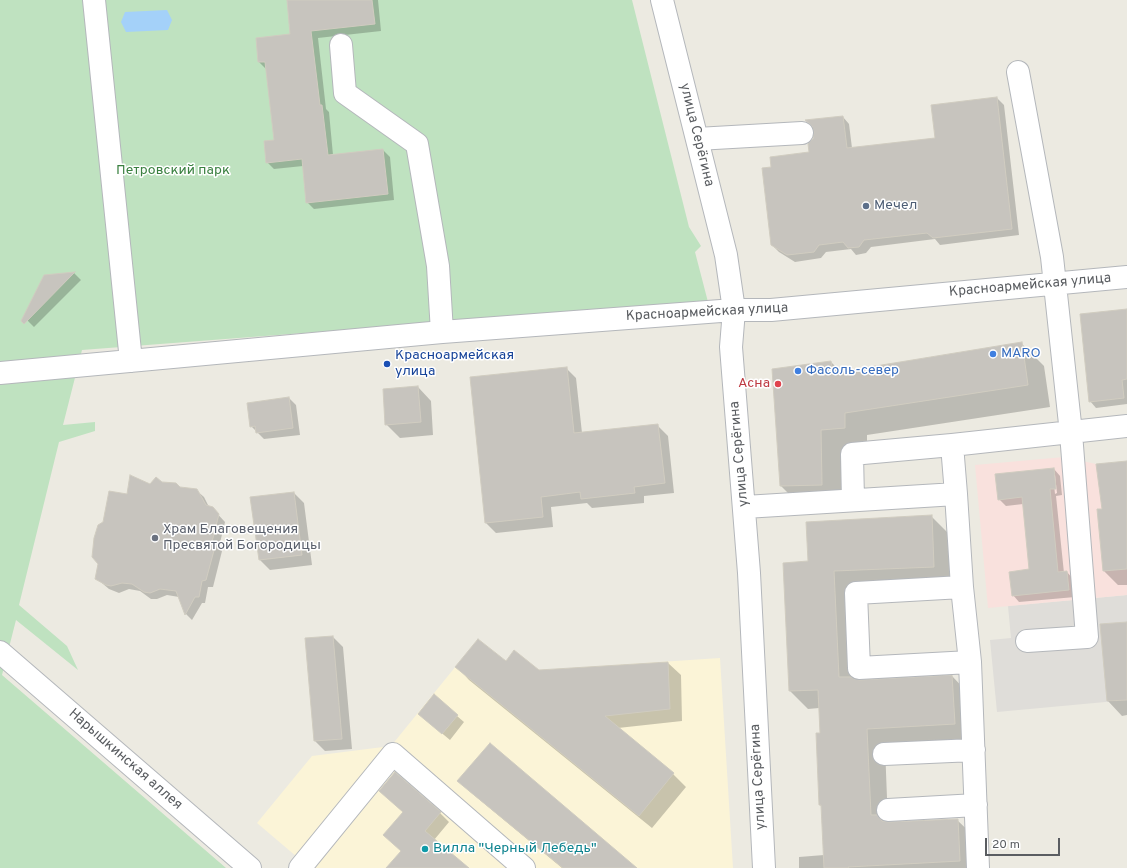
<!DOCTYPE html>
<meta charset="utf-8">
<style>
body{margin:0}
#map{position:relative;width:1127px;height:868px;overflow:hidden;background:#eceae1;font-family:Overpass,sans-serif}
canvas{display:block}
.scale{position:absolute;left:985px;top:838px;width:75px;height:18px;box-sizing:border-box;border:2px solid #5a5d61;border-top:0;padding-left:5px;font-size:12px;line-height:14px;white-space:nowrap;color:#5a5d61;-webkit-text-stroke:3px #fff;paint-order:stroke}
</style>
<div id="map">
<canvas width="1127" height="868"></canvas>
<div class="scale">20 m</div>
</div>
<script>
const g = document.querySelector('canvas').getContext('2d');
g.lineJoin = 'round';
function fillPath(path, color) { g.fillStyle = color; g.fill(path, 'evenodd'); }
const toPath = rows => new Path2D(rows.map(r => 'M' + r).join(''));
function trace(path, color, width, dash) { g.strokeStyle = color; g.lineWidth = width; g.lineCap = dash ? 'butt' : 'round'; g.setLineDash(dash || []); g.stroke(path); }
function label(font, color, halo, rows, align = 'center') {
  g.font = font + ' Overpass,sans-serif'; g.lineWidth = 3; g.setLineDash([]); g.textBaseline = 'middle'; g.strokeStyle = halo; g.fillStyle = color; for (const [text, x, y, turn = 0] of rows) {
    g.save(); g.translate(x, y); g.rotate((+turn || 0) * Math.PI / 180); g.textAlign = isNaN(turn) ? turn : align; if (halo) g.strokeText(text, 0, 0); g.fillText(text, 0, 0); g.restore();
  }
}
const commercial = toPath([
 [478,639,506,661,514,650,539,670,720,658,733,868,310,868,257,823,312,756,391,746]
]);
const industrial = toPath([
 [1127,595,1127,700,997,712,990,640,1011,638,1008,606]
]);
const medical = toPath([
 [1064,457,1096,464,1127,483,1127,595,988,608,975,465]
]);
const green = toPath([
 [0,0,632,0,689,227,701,246,695,252,708,302,82,350,63,425,95,422,95,431,59,442,19,605,67,646,78,670,16,620,2,675,226,868,0,868]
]);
const water = toPath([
 [167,10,172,20,168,30,126,32,121,22,125,12]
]);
const shadow = toPath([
 [288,0,378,0,381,31,318,38,326,109,329,112,333,155,383,150,390,157,394,200,314,209,307,202,303,166,274,169,267,162,275,140,266,69,259,62,257,39,292,35],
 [997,98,1004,105,1019,235,940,245,935,239,871,247,866,253,856,255,851,249,826,252,821,258,795,262,779,252,772,245,772,168,810,153,843,117,849,124,852,148,936,138],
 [74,273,81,280,34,327,28,321,28,310,44,276],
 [1127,310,1127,404,1096,408,1090,401],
 [1021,343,1044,366,1050,407,867,435,867,450,844,507,803,508,781,486,831,362,842,373],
 [566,368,576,378,582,433,658,426,668,436,674,493,644,496,644,503,592,508,587,503,551,507,553,527,496,533,486,523],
 [418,387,431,401,433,435,400,438,386,424],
 [289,398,296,405,300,435,264,439,251,426],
 [1127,462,1127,585,1118,585,1104,571,1098,510,1103,510],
 [1054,469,1060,476,1062,495,1056,496,1064,573,1067,572,1073,579,1075,597,1019,602,1013,595,1030,570,1023,504,1006,506,999,499],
 [1053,475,1055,475,1057,493,1055,494],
 [162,483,180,488,196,490,204,497,209,507,212,508,225,522,219,547,222,551,213,587,208,587,205,603,202,603,192,620,186,614,179,597,167,595,157,599,151,599,140,591,129,589,119,593,109,589,96,578,104,523,127,495,151,485],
 [294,493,304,503,312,565,270,570,260,560],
 [931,516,949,534,952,584,851,589,856,681,952,676,970,695,972,742,885,746,888,824,957,820,976,838,977,868,799,868,799,857,824,855,822,807,820,805,821,734,819,708,808,709,790,691,809,562],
 [1127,623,1127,715,1122,716,1108,701,1101,625],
 [333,637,343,647,352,749,325,751,315,741,306,639],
 [506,662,539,671,668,663,681,675,682,721,618,728,673,774,686,787,652,828,469,680,457,667],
 [457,716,464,722,450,740,426,720],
 [459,781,635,868,562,868,469,791],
 [380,791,440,813,449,822,434,840,468,868,388,868,402,851,403,812]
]);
const building = toPath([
 [287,0,372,0,375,24,311,31,320,105,322,105,328,155,383,149,388,194,306,203,302,159,266,163,264,141,274,140,265,62,258,62,256,38,290,34,287,0],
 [997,97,1012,229,933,238,927,233,864,240,859,247,848,248,843,242,819,245,814,252,787,255,771,245,762,168,771,167,770,157,809,152,808,144,813,139,814,132,812,126,805,120,843,116,847,148,935,138,931,105,997,97],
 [75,272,24,324,21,321,44,275,75,272],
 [1127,309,1127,379,1122,380,1124,398,1089,402,1080,314,1127,309],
 [1022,342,1028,385,845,413,845,428,821,430,822,485,780,486,772,369,831,361,833,373,1022,342],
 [567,367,574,433,658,424,665,483,634,487,635,493,581,499,580,492,541,497,543,517,485,523,470,377,567,367],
 [418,386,421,422,385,425,383,389,418,386],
 [289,397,293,428,256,433,255,426,250,427,247,403,289,397],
 [1127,461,1127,569,1103,571,1097,509,1102,509,1096,464,1127,461],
 [1054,468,1056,489,1050,489,1058,572,1067,571,1069,590,1012,596,1009,572,1029,569,1022,497,998,500,995,474,1054,468],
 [130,475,150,484,156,477,162,482,176,483,180,487,197,489,206,505,213,507,219,514,212,542,216,543,206,580,202,581,199,597,195,597,185,615,176,591,160,589,150,593,144,592,132,584,122,583,111,586,106,585,95,579,98,564,92,557,94,538,98,525,103,522,109,491,127,494,130,475],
 [294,492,302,555,259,560,250,497,294,492],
 [932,515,934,567,834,571,839,677,851,677,854,679,860,680,952,675,955,724,867,729,871,815,877,815,882,821,889,822,958,819,960,861,848,867,849,868,824,868,821,805,819,805,816,733,820,733,818,690,789,691,783,563,808,561,806,522,932,515],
 [1127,622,1127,700,1107,701,1100,624,1127,622],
 [333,636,342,739,314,741,305,638,333,636],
 [478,639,506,661,514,650,539,670,668,662,670,709,605,716,674,773,639,816,455,667,478,639],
 [434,694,458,715,442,734,418,714,434,694],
 [490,743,637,868,563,868,457,781,490,743],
 [395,772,441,812,425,831,469,868,386,868,401,851,383,835,403,812,379,791,395,772]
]);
const minor = toPath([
 [94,0,131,361],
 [662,0,726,255,734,310,731,347,749,573,764,868],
 [341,45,345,93,417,144,438,266,442,332],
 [1018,72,1052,257,1071,433,1087,637,1027,641],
 [697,139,802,133],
 [0,373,442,332,734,310,771,310,1127,277],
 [952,445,956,494],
 [853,500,852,454,952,445,1127,426],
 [745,507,956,494,962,587,970,662,978,868],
 [962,587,856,593,859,668,970,662],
 [0,652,250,868],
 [884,754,974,750],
 [888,810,976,805],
 [300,868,393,754,524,868]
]);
const markers = [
 [866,206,4,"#5c6f8a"],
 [993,354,4,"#3f7fe0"],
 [387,364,4,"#1a4fb4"],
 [798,371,4,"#3f7fe0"],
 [778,384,4,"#e0444e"],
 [155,538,4,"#6b7280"],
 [425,849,4,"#0f9aa8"]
];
const streetNames = [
 ["улица Серёгина",696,135,76],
 ["Красноармейская улица",1030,286,-5],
 ["Красноармейская улица",707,313,-3],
 ["улица Серёгина",740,454,-95],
 ["Нарышкинская аллея",125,760,41],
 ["улица Серёгина",759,777,-93]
];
const parkNames = [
 ["Петровский парк",173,171]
];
const serviceNames = [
 ["Мечел",874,206]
];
const shopNames = [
 ["MARO",1001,354],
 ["Фасоль-север",806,371]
];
const transitNames = [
 ["Красноармейская",395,356],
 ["улица",395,372]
];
const healthNames = [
 ["Асна",770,384]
];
const worshipNames = [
 ["Храм Благовещения",163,530],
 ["Пресвятой Богородицы",163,546]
];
const cultureNames = [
 ["Вилла \"Черный Лебедь\"",433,849]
];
fillPath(commercial, '#fbf4d7');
fillPath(industrial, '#dfddd9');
fillPath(medical, '#f9e1dd');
fillPath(green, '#bfe2c0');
fillPath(water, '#a4d1f9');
fillPath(shadow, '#0003');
fillPath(building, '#c7c4be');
trace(building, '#d0ccc0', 1);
trace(minor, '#b4b7bb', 24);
trace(minor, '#fff', 22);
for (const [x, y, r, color] of markers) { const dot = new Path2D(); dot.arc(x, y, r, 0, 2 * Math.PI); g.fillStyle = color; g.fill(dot); trace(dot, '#fff', 1.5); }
label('14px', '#5a5d61', '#fff', streetNames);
label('14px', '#3a8040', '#fff', parkNames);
label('14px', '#4e5e75', '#fff', serviceNames, 'left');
label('14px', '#366cbe', '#fff', shopNames, 'left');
label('14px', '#164399', '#fff', transitNames, 'left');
label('14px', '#be3a42', '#fff', healthNames, 'right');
label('14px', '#5b616d', '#fff', worshipNames, 'left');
label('14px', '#0d838f', '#fff', cultureNames, 'left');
</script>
